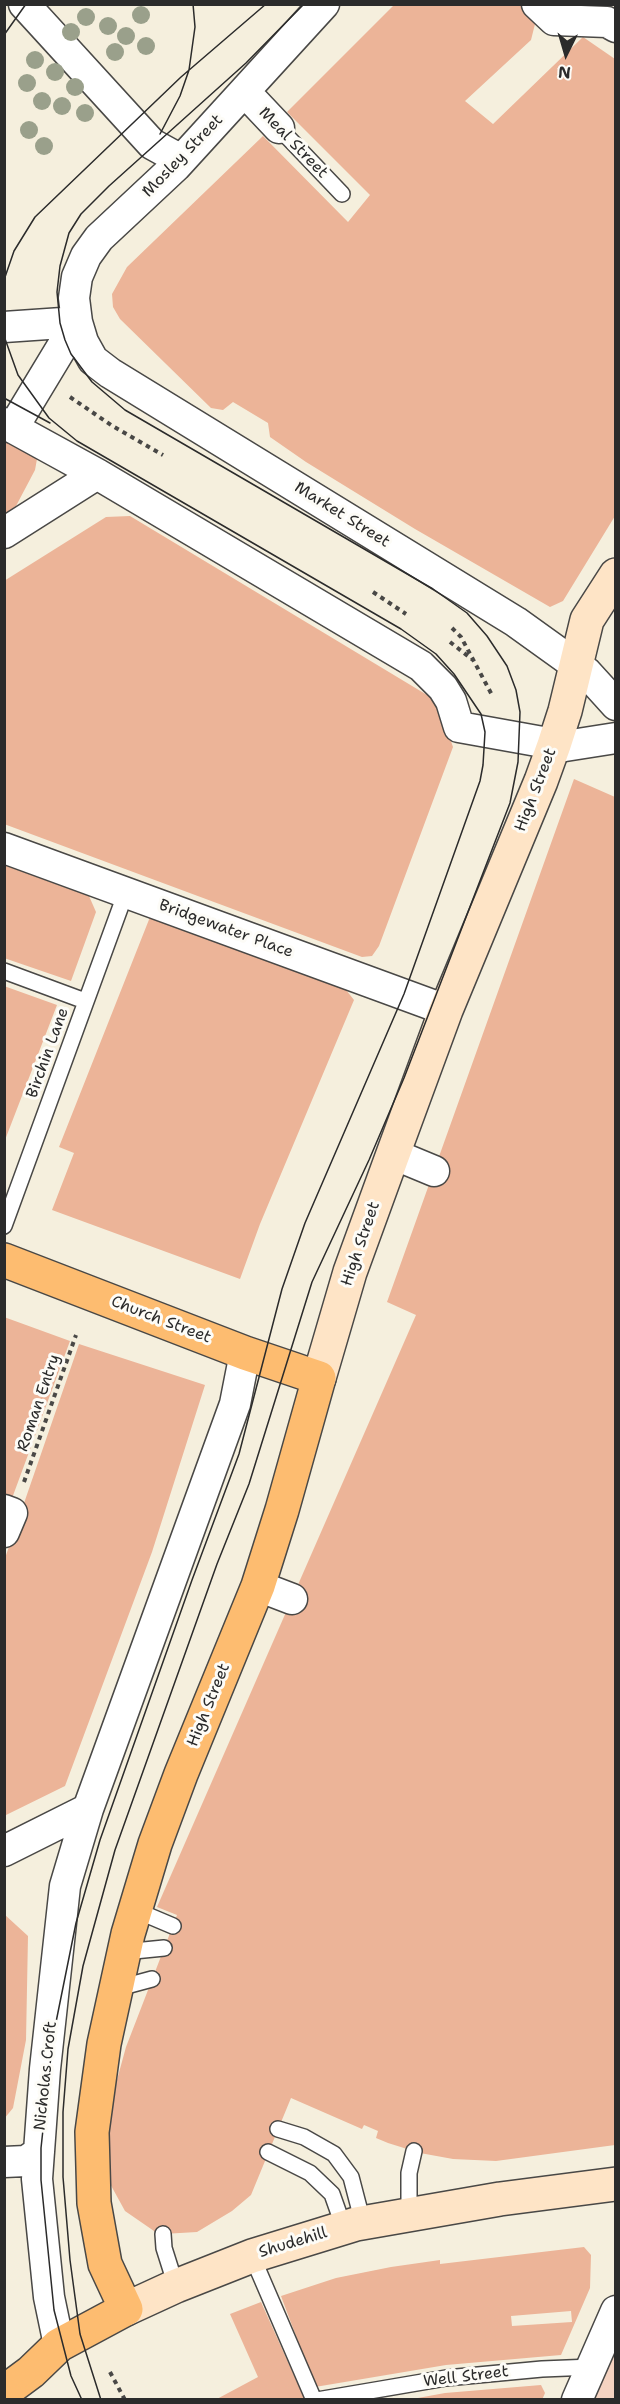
<!DOCTYPE html>
<style>
body{margin:0}
#map{position:relative;width:620px;height:2404px;overflow:hidden;background:#f5efdd;font-family:"Shantell Sans",sans-serif}
canvas{display:block}
.frame{position:absolute;inset:0;border:6px solid #2b2b2b;pointer-events:none}
.north{position:absolute;left:536px;top:24px;width:60px;height:60px;-webkit-text-stroke:4px #fdfcf7;paint-order:stroke;rotate:185deg;font-size:16px;font-weight:700;line-height:24px;text-align:center;color:#2b2b2b}
.north::after{content:'';display:block;margin:auto;width:21px;height:27px;background:#2b2b2b;clip-path:polygon(50% 0,100% 100%,50% 72%,0 100%)}
</style>
<div id="map">
<canvas width="620" height="2404"></canvas>
<div class="frame"></div>
<div class="north">N</div>
</div>
<script>
const g = document.querySelector('canvas').getContext('2d');
g.lineJoin = 'round';
function fillPath(path, color) { g.fillStyle = color; g.fill(path, 'evenodd'); }
const toPath = rows => new Path2D(rows.map(r => 'M' + r).join(''));
function trace(path, color, width, dash) { g.strokeStyle = color; g.lineWidth = width; g.lineCap = dash ? 'butt' : 'round'; g.setLineDash(dash || []); g.stroke(path); }
function label(font, color, halo, rows, align = 'center') {
  g.font = font + ' "Shantell Sans",sans-serif'; g.lineWidth = 6; g.setLineDash([]); g.textBaseline = 'middle'; g.strokeStyle = halo; g.fillStyle = color; for (const [text, x, y, turn = 0] of rows) {
    g.save(); g.translate(x, y); g.rotate((+turn || 0) * Math.PI / 180); g.textAlign = isNaN(turn) ? turn : align; if (halo) g.strokeText(text, 0, 0); g.fillText(text, 0, 0); g.restore();
  }
}
const built = toPath([
 [615,2351,615,2399,592,2399]
]);
const building = toPath([
 [395,4,522,4,530,13,535,24,531,40,465,101,493,124,583,37,615,59,615,516,563,601,550,607,415,529,306,462,270,437,268,423,233,402,223,410,211,408,120,319,113,307,112,294,127,267,263,136,348,222,370,195,287,112],
 [4,438,34,452,37,459,35,470,16,506,4,515],
 [130,516,437,701,453,747,379,946,372,956,362,957,4,824,4,581,106,517],
 [574,779,615,797,615,2145,496,2161,453,2159,420,2153,388,2143,376,2138,378,2131,364,2125,362,2129,291,2098,251,2195,232,2211,197,2232,163,2234,154,2231,125,2211,108,2180,107,2151,109,2109,126,2047,177,1915,157,1907,416,1315,387,1302],
 [4,865,89,896,96,912,71,981,4,958],
 [152,912,339,981,354,1000,260,1224,240,1279,52,1210,74,1153,59,1147],
 [4,986,57,1005,5,1140,4,1140],
 [4,1317,70,1341,11,1501,4,1499],
 [79,1344,205,1385,152,1552,65,1786,4,1816,4,1561],
 [4,1914,28,1936,26,2040,13,2108,4,2119],
 [584,2247,591,2255,590,2288,561,2355,446,2365,315,2387,281,2296,336,2278,391,2267,440,2260,440,2264],
 [571,2311,572,2322,512,2326,511,2316],
 [261,2302,305,2400,215,2400,258,2377,230,2314],
 [541,2385,545,2393,542,2400,407,2400,445,2393]
]);
const path = toPath([
 [70,397,111,425,163,455],
 [373,592,406,614],
 [452,628,461,637,492,695],
 [450,642,473,660],
 [24,1482,76,1335],
 [110,2372,125,2400]
]);
const lane = toPath([
 [279,128,342,194],
 [4,971,85,1001],
 [4,1226,126,892],
 [140,1903,147,1915,173,1926],
 [124,1952,164,1948],
 [115,1989,152,1979],
 [278,2129,304,2137,334,2154,351,2177,363,2223],
 [268,2152,310,2173,332,2194,344,2228],
 [409,2215,409,2173,414,2151],
 [163,2234,164,2248,176,2286],
 [252,2256,314,2400],
 [317,2400,446,2378,542,2369,592,2367]
]);
const street = toPath([
 [24,4,152,144,181,160],
 [324,4,176,166,99,238,86,256,77,277,74,298,77,322,83,342,93,360,110,373,516,622,587,673,616,705],
 [537,4,554,20,607,22,616,27],
 [245,92,279,128],
 [4,327,77,322],
 [4,423,97,474,421,666,443,688,451,701,459,727,565,746,616,738],
 [13,428,77,322],
 [4,533,97,474],
 [4,848,446,1010],
 [393,1154,434,1171],
 [4,1510,12,1513,4,1532],
 [258,1586,292,1599],
 [4,1851,88,1809],
 [4,2162,26,2161,39,2152],
 [59,2345,49,2297,37,2179,45,2069,65,1886,88,1809,235,1404,245,1353],
 [577,2400,616,2311]
]);
const secondary = toPath([
 [319,1378,350,1272,393,1154,446,1010,541,781,554,745,565,711,587,620,616,575],
 [126,2309,176,2286,252,2256,356,2224,500,2199,616,2184]
]);
const primary = toPath([
 [4,1260,245,1353,319,1378,282,1510,258,1586,181,1774,155,1844,128,1934,104,2044,92,2132,94,2203,105,2264,126,2309,59,2345,31,2372,4,2392]
]);
const tram = toPath([
 [4,35,26,4],
 [160,134,180,96,189,70,195,27,193,4],
 [4,280,14,251,35,217,181,77,266,4],
 [4,336,18,375,49,418,77,441,401,629,436,654,454,674,481,714,485,732,483,765,480,781,404,994,305,1223,282,1289,239,1454,192,1580,100,1840,76,1923,53,2037,41,2148,41,2180,54,2310,71,2376,82,2400],
 [4,398,50,423],
 [101,2400,80,2334,70,2260,63,2177,63,2112,68,2049,83,1966,115,1850,217,1564,249,1484,312,1282,369,1160,404,1078,510,803,518,762,520,712,516,690,507,666,487,636,467,613,433,589,125,410,92,382,71,354,65,340,60,323,57,292,60,266,69,233,81,214,109,186,246,63,304,4]
]);
const trees = [
 [141,15],
 [86,17],
 [108,26],
 [71,32],
 [126,36],
 [146,46],
 [115,52],
 [35,60],
 [55,72],
 [27,83],
 [75,87],
 [42,101],
 [62,106],
 [85,113],
 [29,130],
 [44,146]
];
const streetNames = [
 ["Meal Street",293,143,46],
 ["Mosley Street",183,156,-46],
 ["Market Street",342,515,32],
 ["High Street",536,790,-69],
 ["Bridgewater Place",226,929,20],
 ["Birchin Lane",48,1053,-70],
 ["High Street",361,1244,-71],
 ["Church Street",161,1320,21],
 ["Roman Entry",39,1403,-71],
 ["High Street",209,1705,-68],
 ["Nicholas Croft",46,2076,-84],
 ["Shudehill",293,2243,-17],
 ["Well Street",466,2377,-7]
];
fillPath(built, '#f5d3c1');
fillPath(building, '#ecb498');
trace(lane, '#494846', 18);
trace(street, '#494846', 33);
trace(secondary, '#494846', 36);
trace(primary, '#494846', 36);
trace(path, '#494846', 4, [4.5, 4.5]);
trace(lane, '#fff', 15);
trace(street, '#fff', 30);
trace(secondary, '#fee4c6', 33);
trace(primary, '#fdbc70', 33);
trace(tram, '#2b2b2b', 1.5);
g.fillStyle = '#9aa08b';
for (const [x, y] of trees) { g.beginPath(); g.arc(x, y, 9, 0, 2 * Math.PI); g.fill(); }
label('16px', '#2b2b2b', '#fdfcf7', streetNames);
</script>
